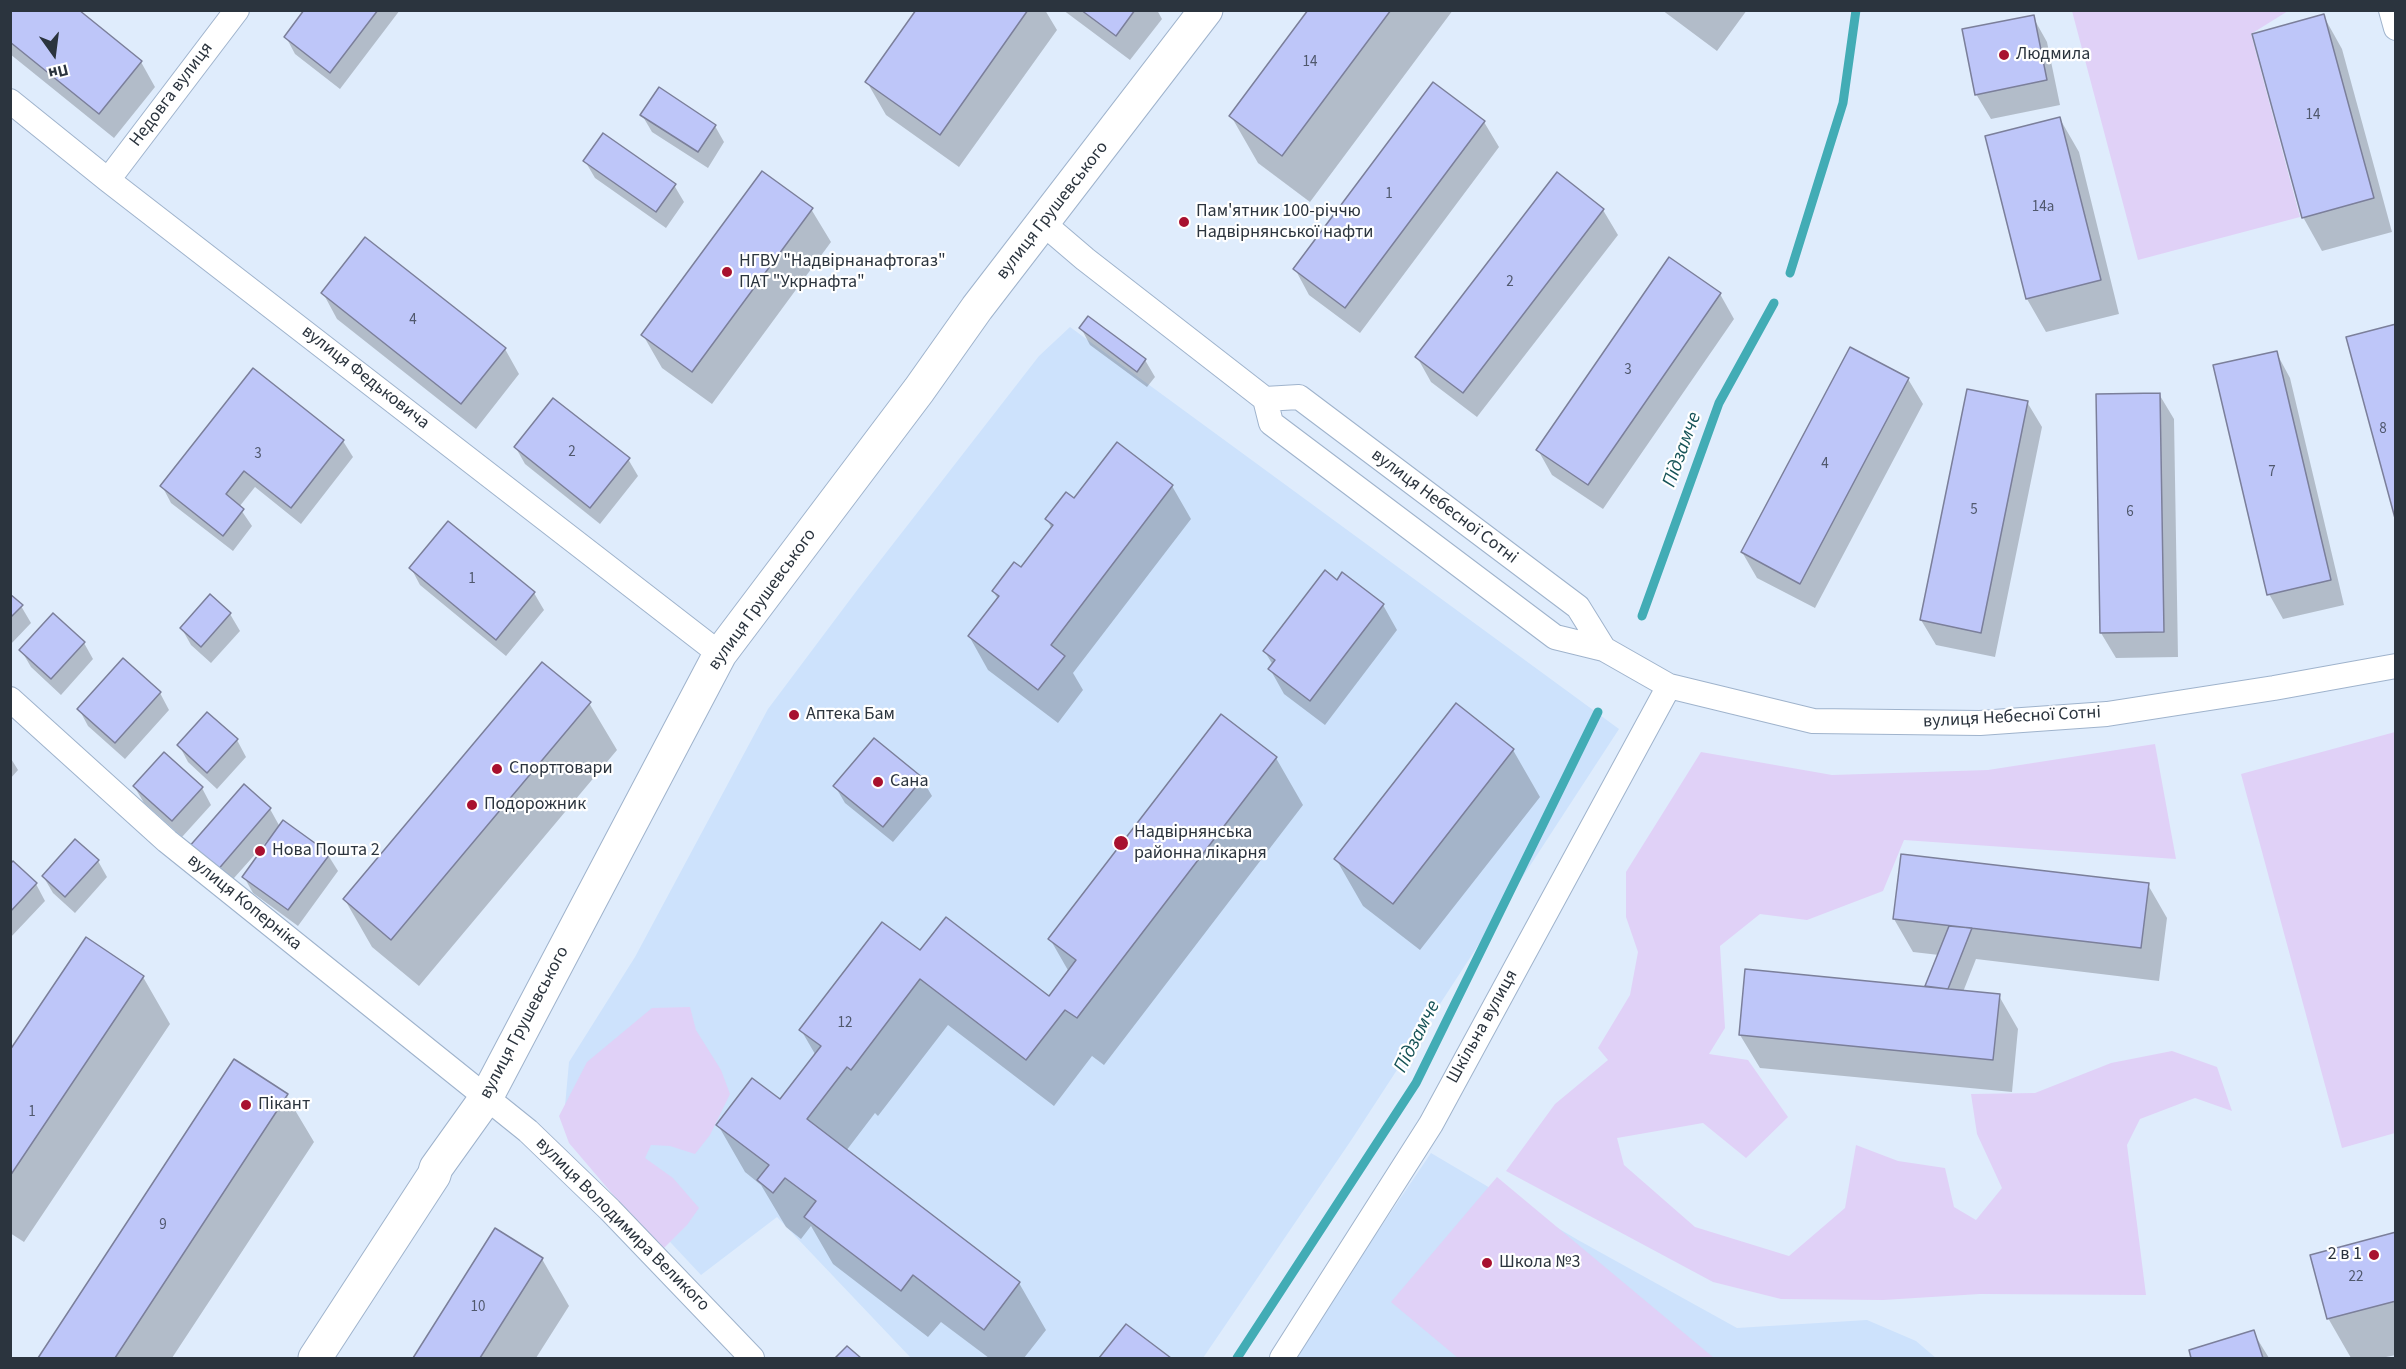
<!DOCTYPE html>
<meta charset="utf-8">
<style>
body{margin:0}
#map{position:relative;width:2406px;height:1369px;overflow:hidden;background:#dfecfc;font-family:"Source Sans 3",sans-serif}
canvas{display:block}
.frame{position:absolute;inset:0;border:12px solid #2b343e;pointer-events:none}
.north{position:absolute;left:24px;top:24px;width:60px;height:60px;-webkit-text-stroke:4px #fff;paint-order:stroke;rotate:166deg;font-size:16px;font-weight:700;line-height:24px;text-align:center;color:#2b343e}
.north::after{content:'';display:block;margin:auto;width:21px;height:27px;background:#2b343e;clip-path:polygon(50% 0,100% 100%,50% 72%,0 100%)}
</style>
<div id="map">
<canvas width="2406" height="1369"></canvas>
<div class="frame"></div>
<div class="north">Пн</div>
</div>
<script>
const g = document.querySelector('canvas').getContext('2d');
g.lineJoin = 'round';
function fillPath(path, color) { g.fillStyle = color; g.fill(path, 'evenodd'); }
const toPath = rows => new Path2D(rows.map(r => 'M' + r).join(''));
function trace(path, color, width, dash) { g.strokeStyle = color; g.lineWidth = width; g.lineCap = dash ? 'butt' : 'round'; g.setLineDash(dash || []); g.stroke(path); }
function label(font, color, halo, rows, align = 'center') {
  g.font = font + ' "Source Sans 3",sans-serif'; g.lineWidth = 4.5; g.setLineDash([]); g.textBaseline = 'middle'; g.strokeStyle = halo; g.fillStyle = color; for (const [text, x, y, turn = 0] of rows) {
    g.save(); g.translate(x, y); g.rotate((+turn || 0) * Math.PI / 180); g.textAlign = isNaN(turn) ? turn : align; if (halo) g.strokeText(text, 0, 0); g.fillText(text, 0, 0); g.restore();
  }
}
const built = toPath([
 [1070,327,1619,729,1352,1139,1203,1358,911,1358,777,1217,701,1275,586,1152,565,1106,569,1062,635,957,768,709,858,589,1039,356],
 [1431,1153,1578,1240,1737,1328,1867,1320,1916,1341,1936,1358,1292,1358]
]);
const green = toPath([
 [2072,11,2288,11,2251,34,2300,217,2138,260],
 [2395,732,2395,1133,2342,1148,2241,774],
 [2155,744,2176,859,1904,840,1883,891,1807,920,1760,914,1720,946,1725,1028,1709,1054,1748,1060,1788,1117,1746,1158,1703,1123,1617,1138,1624,1165,1695,1227,1789,1256,1845,1208,1856,1145,1898,1161,1945,1168,1954,1207,1976,1220,2002,1188,1977,1134,1971,1094,2035,1093,2111,1063,2172,1051,2217,1067,2232,1111,2195,1098,2140,1119,2127,1145,2146,1295,1980,1294,1883,1300,1781,1299,1713,1282,1506,1171,1555,1104,1608,1060,1598,1048,1630,995,1638,952,1626,917,1626,872,1701,752,1832,775,1988,770],
 [690,1007,696,1030,721,1070,730,1094,710,1135,695,1154,670,1146,651,1145,645,1158,673,1178,699,1208,687,1225,661,1251,569,1143,559,1116,587,1062,652,1008],
 [1497,1177,1714,1358,1458,1358,1391,1302]
]);
const shadow = toPath([
 [10,10,141,62,155,87,114,138,10,54],
 [306,10,400,10,340,89,295,54,286,37],
 [918,10,1045,10,1057,30,959,167,886,115,867,82],
 [1063,10,1157,10,1162,19,1130,60],
 [1310,10,1453,10,1310,202,1258,163,1231,116],
 [1662,10,1747,10,1717,51],
 [2323,15,2342,49,2392,232,2322,251,2303,217],
 [2033,17,2047,42,2060,105,1991,119,1976,94],
 [1433,84,1484,122,1499,147,1360,333,1309,295,1295,269],
 [642,115,715,126,724,142,708,168,652,132],
 [2060,119,2079,152,2119,314,2046,332,2027,299],
 [585,161,674,185,684,202,666,228,595,178],
 [811,209,831,242,712,404,662,368,643,335],
 [1603,210,1618,235,1477,417,1431,382,1417,357],
 [323,293,505,349,519,374,476,429,337,319],
 [1720,294,1734,319,1603,509,1552,475,1538,450],
 [1081,328,1145,360,1155,377,1147,387,1090,345],
 [2276,352,2290,378,2344,605,2283,619,2269,594],
 [1908,379,1923,404,1815,608,1757,578,1742,552],
 [2159,394,2174,419,2178,657,2116,658,2101,633],
 [2027,402,2042,427,1995,657,1936,645,1921,620],
 [343,441,353,457,301,524,255,487,239,507,252,526,233,551,171,503,162,486],
 [1117,444,1172,486,1191,519,1073,673,1083,690,1058,723,988,670,969,636,998,599,993,591,1021,569,1052,529,1047,519,1074,500],
 [516,448,628,459,638,476,600,524,525,464],
 [448,523,534,593,544,610,506,656,420,585,411,568],
 [1337,582,1383,605,1397,630,1325,725,1284,694,1270,669,1273,665,1265,652],
 [10,596,21,606,31,623,10,645],
 [210,597,230,614,240,631,211,663,191,645,182,629],
 [84,643,93,659,61,695,31,667,21,650],
 [160,693,169,710,125,759,88,726,79,709],
 [589,703,617,750,419,986,372,947,345,900],
 [1221,716,1276,758,1303,805,1104,1065,1092,1056,1054,1106,948,1025,878,1116,875,1113,846,1151,1019,1283,1046,1330,1024,1358,989,1358,941,1322,928,1337,833,1264,811,1226,801,1239,786,1227,761,1185,745,1172,718,1125,780,1101,815,1054,801,1030,920,952,1050,998,1069,972,1050,939],
 [237,740,246,757,217,789,188,762,179,745],
 [874,740,922,779,932,796,893,842,845,803,835,786],
 [1513,750,1540,797,1420,950,1363,906,1336,859],
 [10,757,18,770,10,779],
 [134,786,202,788,211,805,182,837,144,803],
 [244,786,270,809,280,827,328,855,338,871,298,926,253,893,244,877,268,843,267,841,226,887,200,865],
 [98,861,107,877,75,913,53,893,43,876],
 [10,866,36,884,45,901,10,938],
 [2148,885,2167,918,2159,981,1976,959,1963,992,1999,996,2018,1029,2012,1092,1760,1068,1740,1035,1928,989,1927,986,1939,955,1913,952,1894,919],
 [143,977,170,1024,24,1242,10,1233,10,1052],
 [234,1061,286,1095,314,1142,172,1358,39,1358],
 [495,1230,542,1259,569,1306,536,1358,414,1358],
 [2396,1233,2396,1355,2381,1358,2351,1358,2328,1318],
 [1126,1326,1168,1358,1101,1358],
 [2253,1332,2269,1358,2193,1358,2190,1351]
]);
const stream = toPath([
 [1790,273,1843,103,1856,10],
 [1642,616,1719,403,1774,303],
 [1237,1358,1416,1083,1598,712]
]);
const building = toPath([
 [10,10,79,10,142,61,99,114,10,42,10,10],
 [304,10,378,10,330,73,284,37,304,10],
 [916,10,1028,10,940,135,865,82,916,10],
 [1081,10,1135,10,1116,36,1081,10],
 [1308,10,1391,10,1282,156,1229,116,1308,10],
 [2324,14,2374,198,2302,218,2252,34,2324,14],
 [2034,15,2047,80,1975,95,1962,29,2034,15],
 [1433,82,1485,121,1345,308,1293,269,1433,82],
 [659,87,716,125,698,152,640,115,659,87],
 [2060,117,2101,280,2026,299,1985,136,2060,117],
 [603,133,676,184,656,212,583,161,603,133],
 [762,171,813,208,692,372,641,335,762,171],
 [1557,172,1604,209,1463,393,1415,357,1557,172],
 [365,237,506,348,461,404,321,293,365,237],
 [1669,257,1721,293,1588,485,1536,450,1669,257],
 [1088,316,1146,359,1137,372,1079,328,1088,316],
 [2396,324,2396,522,2346,337,2396,324],
 [1850,347,1909,378,1800,584,1741,552,1850,347],
 [2277,351,2331,580,2267,595,2213,365,2277,351],
 [253,368,344,440,291,508,244,471,226,494,244,509,223,536,160,486,253,368],
 [1967,389,2028,401,1981,633,1920,620,1967,389],
 [2160,393,2164,632,2100,633,2096,394,2160,393],
 [553,398,630,458,590,508,514,447,553,398],
 [1117,442,1173,485,1051,645,1065,656,1038,690,968,636,999,596,992,591,1014,562,1021,567,1053,525,1045,519,1066,492,1074,498,1117,442],
 [448,521,535,592,496,640,409,568,448,521],
 [1325,570,1337,580,1342,572,1384,604,1310,701,1268,669,1275,660,1263,651,1325,570],
 [10,594,23,605,10,618,10,594],
 [210,594,231,613,201,647,180,628,210,594],
 [53,613,85,642,51,679,19,650,53,613],
 [123,658,161,692,115,743,77,709,123,658],
 [542,662,591,702,391,940,343,899,542,662],
 [1456,703,1514,749,1393,904,1334,859,1456,703],
 [207,712,238,739,207,773,177,745,207,712],
 [1221,714,1277,757,1077,1018,1065,1010,1026,1060,920,979,851,1070,847,1067,807,1119,1020,1282,984,1330,913,1275,901,1291,804,1217,816,1201,785,1178,773,1193,757,1180,769,1165,716,1125,752,1078,780,1099,821,1046,799,1030,882,922,920,950,946,917,1049,996,1076,960,1048,939,1221,714],
 [874,738,923,778,883,827,833,786,874,738],
 [164,752,203,787,172,821,133,786,164,752],
 [244,784,271,808,216,872,188,848,244,784],
 [283,820,330,854,288,910,242,877,283,820],
 [75,839,99,860,65,897,42,876,75,839],
 [1901,854,2149,883,2141,948,1893,919,1901,854],
 [13,861,37,883,10,912,10,864,13,861],
 [1949,926,1972,928,1948,989,1925,986,1949,926],
 [86,937,144,976,10,1176,10,1050,86,937],
 [1745,969,2000,994,1993,1060,1739,1035,1745,969],
 [234,1059,288,1094,115,1358,38,1358,234,1059],
 [495,1228,543,1258,480,1358,413,1358,495,1228],
 [2396,1232,2396,1301,2327,1319,2310,1255,2396,1232],
 [1126,1324,1171,1358,1099,1358,1126,1324],
 [2254,1330,2263,1358,2191,1358,2189,1350,2254,1330],
 [847,1346,861,1358,835,1358,847,1346]
]);
const street = toPath([
 [2391,10,2396,28],
 [10,101,108,180,720,654],
 [108,180,237,10],
 [1044,224,1085,259,1265,399,1271,423,1555,637,1604,649,1669,686,1813,721,1980,723,2107,714,2274,688,2396,666],
 [1265,399,1299,397,1578,607,1604,649],
 [10,699,167,841,528,1131,610,1210,752,1358],
 [1282,1358,1431,1124,1669,686]
]);
const secondary = toPath([
 [315,1358,434,1175,436,1168,486,1098,720,654,919,390,977,308,1206,10]
]);
const markers = [
 [2004,55,6,"#a8112f"],
 [1184,222,6,"#a8112f"],
 [727,272,6,"#a8112f"],
 [794,715,6,"#a8112f"],
 [497,769,6,"#a8112f"],
 [878,782,6,"#a8112f"],
 [472,805,6,"#a8112f"],
 [1121,843,8,"#a8112f"],
 [260,851,6,"#a8112f"],
 [246,1105,6,"#a8112f"],
 [2374,1255,6,"#a8112f"],
 [1487,1263,6,"#a8112f"]
];
const numberNames = [
 ["14",1310,63],
 ["14",2313,116],
 ["1",1389,195],
 ["14а",2043,208],
 ["2",1510,283],
 ["4",413,321],
 ["3",1628,371],
 ["8",2383,430],
 ["2",572,453],
 ["3",258,455],
 ["4",1825,465],
 ["7",2272,473],
 ["5",1974,511],
 ["6",2130,513],
 ["1",472,580],
 ["12",845,1024],
 ["1",32,1113],
 ["9",163,1226],
 ["22",2356,1278],
 ["10",478,1308]
];
const poiNames = [
 ["Людмила",2016,55],
 ["Пам'ятник 100-річчю",1196,212],
 ["Надвірнянської нафти",1196,233],
 ["НГВУ \"Надвірнанафтогаз\"",739,262],
 ["ПАТ \"Укрнафта\"",739,283],
 ["Аптека Бам",806,715],
 ["Спорттовари",509,769],
 ["Сана",890,782],
 ["Подорожник",484,805],
 ["Надвірнянська",1134,833],
 ["районна лікарня",1134,854],
 ["Нова Пошта 2",272,851],
 ["Пікант",258,1105],
 ["2 в 1",2362,1255,"right"],
 ["Школа №3",1499,1263]
];
const streetNames = [
 ["Недовга вулиця",172,95,-53],
 ["вулиця Грушевського",1053,211,-52],
 ["вулиця Федьковича",365,378,38],
 ["вулиця Небесної Сотні",1444,507,37],
 ["вулиця Грушевського",763,600,-54],
 ["вулиця Небесної Сотні",2012,718,-3],
 ["вулиця Коперніка",244,903,39],
 ["вулиця Грушевського",525,1023,-62],
 ["Шкільна вулиця",1483,1027,-61],
 ["вулиця Володимира Великого",622,1225,45]
];
const waterNames = [
 ["Підзамче",1683,450,-70],
 ["Підзамче",1418,1037,-63]
];
fillPath(built, '#cde2fc');
fillPath(green, '#e0d1f7');
fillPath(shadow, '#0003');
trace(stream, '#42acb5', 9);
fillPath(building, '#bec6f9');
trace(building, '#7b7f9a', 1.5);
trace(street, '#9fb3cc', 26);
trace(secondary, '#9fb3cc', 35);
trace(street, '#fff', 24);
trace(secondary, '#fff', 33);
for (const [x, y, r, color] of markers) { const dot = new Path2D(); dot.arc(x, y, r, 0, 2 * Math.PI); g.fillStyle = color; g.fill(dot); trace(dot, '#fff', 2); }
label('15px', '#50586d', null, numberNames);
label('18px', '#2b343e', '#fff', poiNames, 'left');
label('18px', '#2b343e', '#fff', streetNames);
label('italic 20px', '#165357', '#fff', waterNames);
</script>
